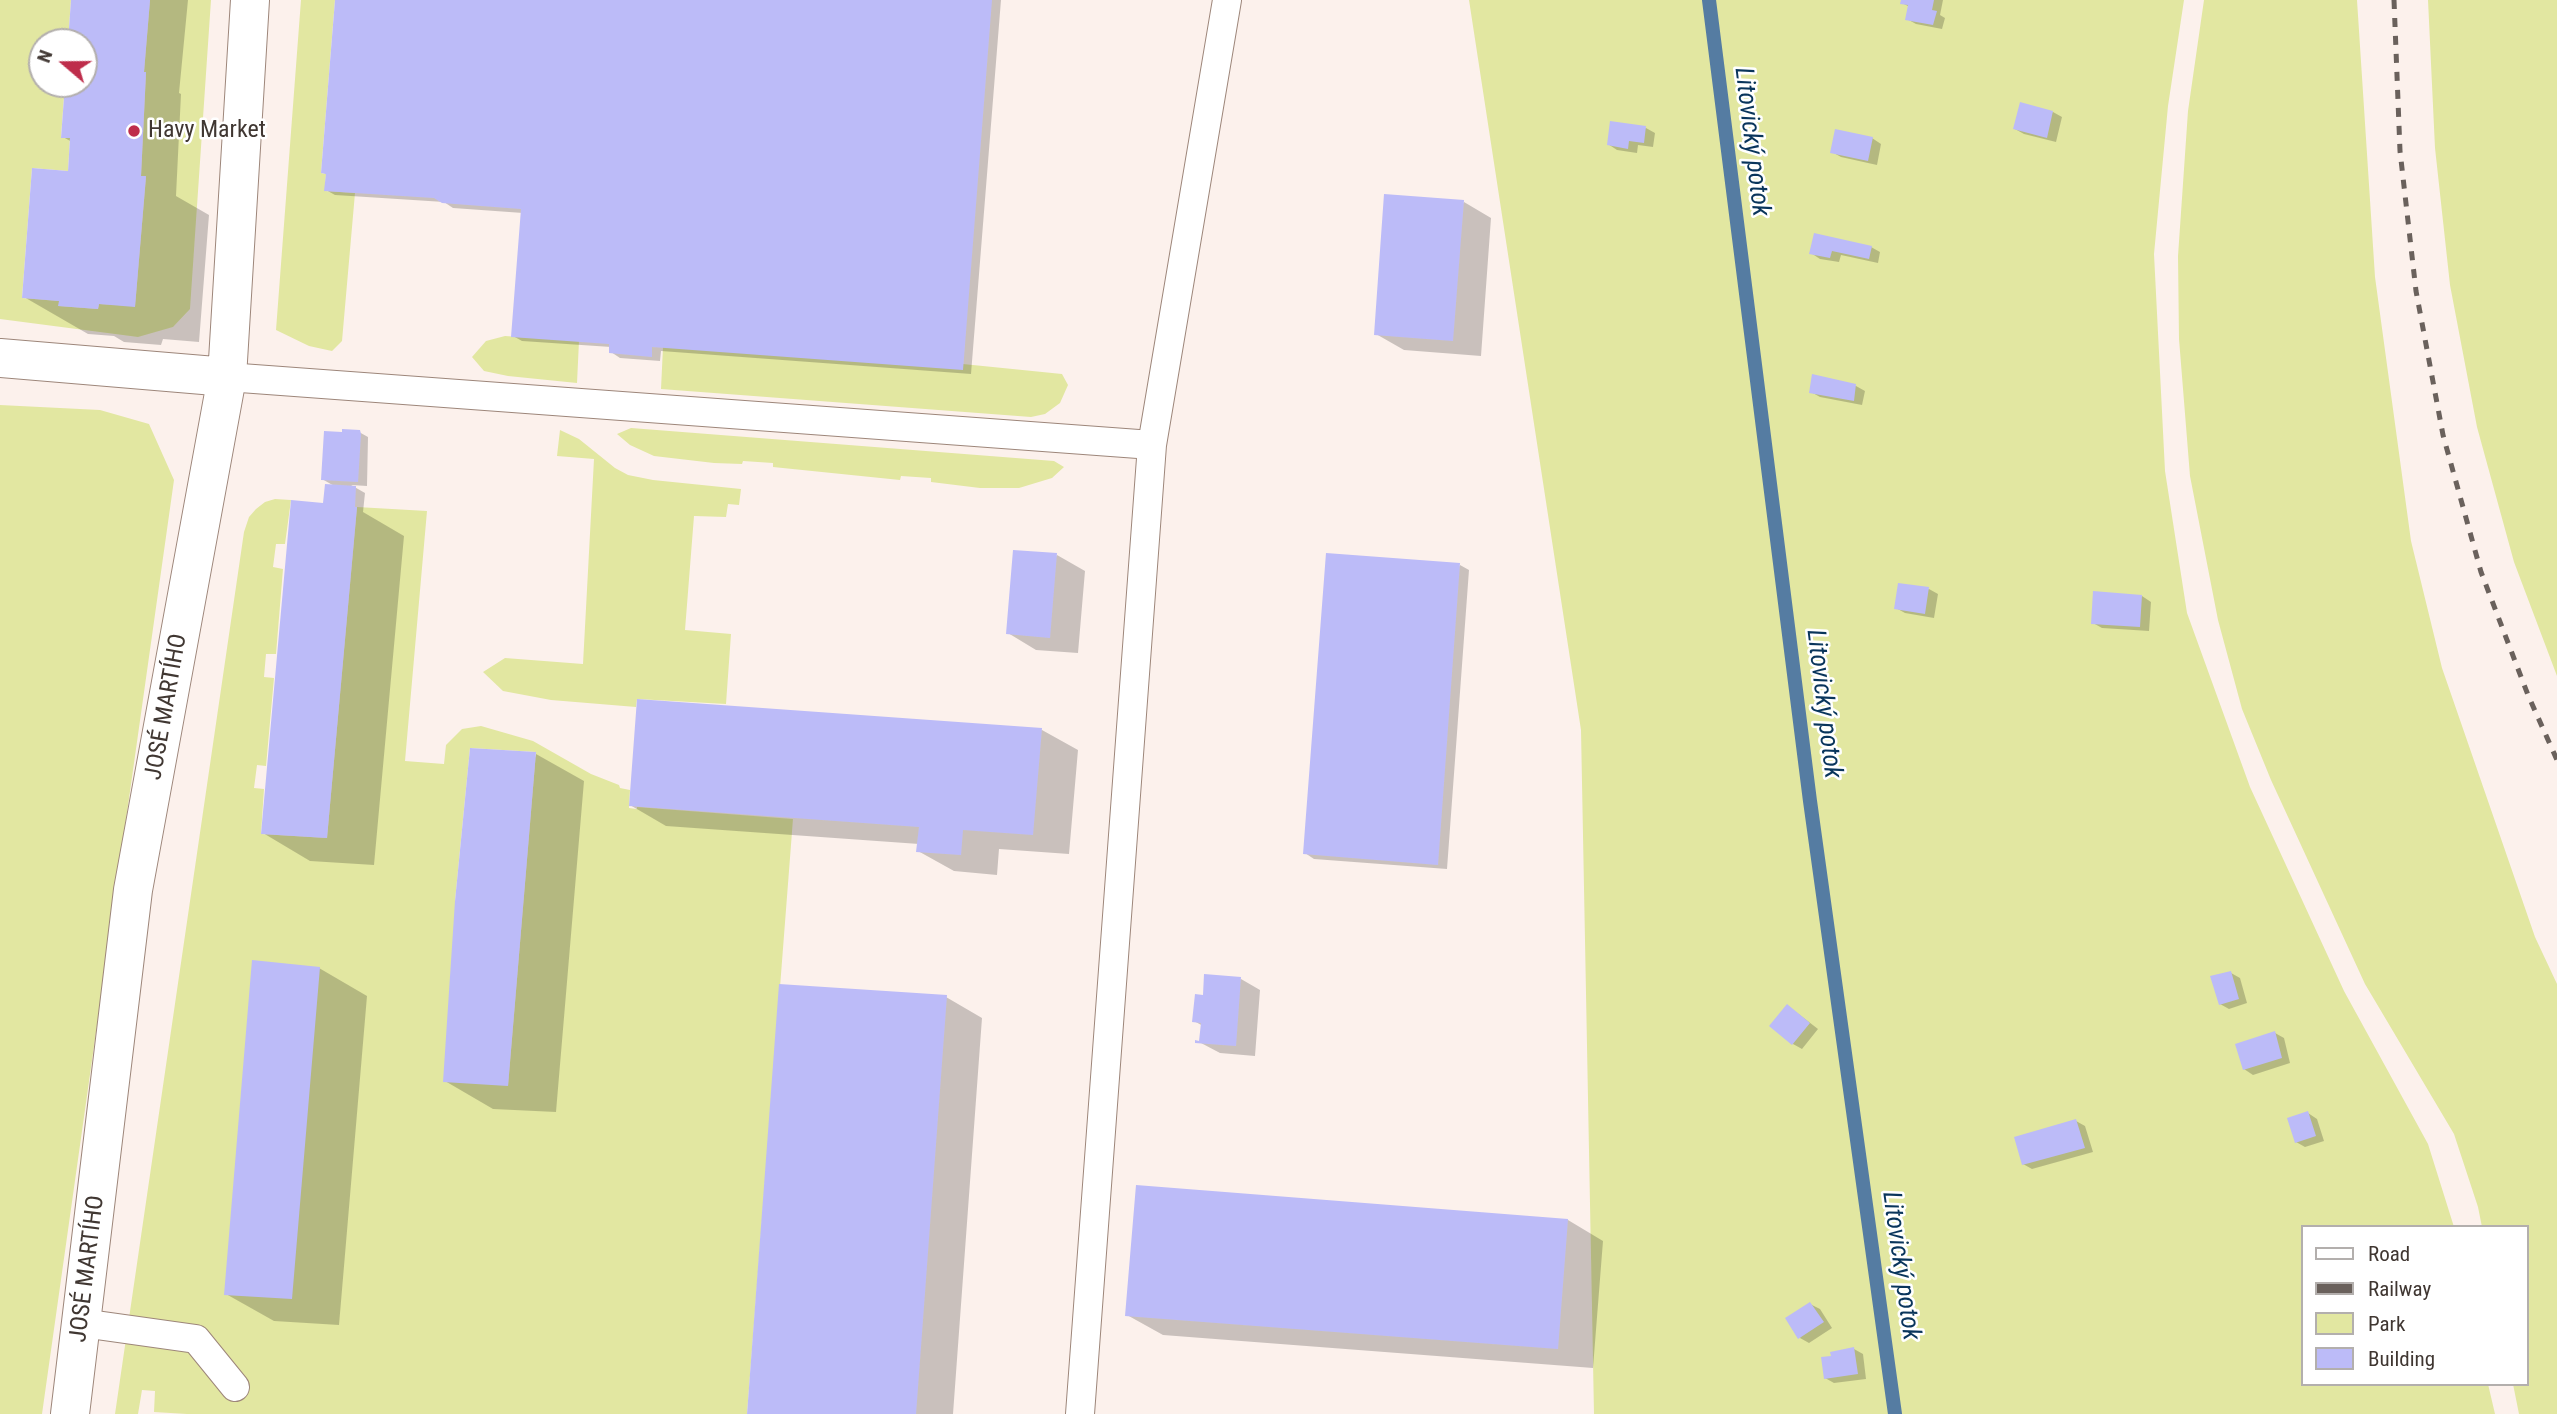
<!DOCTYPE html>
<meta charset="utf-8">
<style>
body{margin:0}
#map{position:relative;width:2557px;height:1414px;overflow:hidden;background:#fcf1ec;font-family:"Roboto Condensed",sans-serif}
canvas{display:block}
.legend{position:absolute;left:2301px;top:1225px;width:228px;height:161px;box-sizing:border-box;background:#fff;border:2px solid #b3afad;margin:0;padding:9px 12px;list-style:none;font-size:21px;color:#403732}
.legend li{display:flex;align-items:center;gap:14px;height:35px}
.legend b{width:35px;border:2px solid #b3afad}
.north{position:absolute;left:28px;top:28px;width:70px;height:70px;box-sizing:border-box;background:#fff;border:2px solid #b3afad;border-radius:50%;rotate:290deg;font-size:19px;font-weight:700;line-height:28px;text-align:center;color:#403732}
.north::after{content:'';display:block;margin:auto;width:24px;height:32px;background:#be2d4b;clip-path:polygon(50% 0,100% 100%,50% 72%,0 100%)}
</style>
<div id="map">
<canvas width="2557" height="1414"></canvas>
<ul class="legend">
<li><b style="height:9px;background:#fff"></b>Road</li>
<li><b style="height:9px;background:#6a615c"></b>Railway</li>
<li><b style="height:19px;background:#e2e7a1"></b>Park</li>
<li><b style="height:19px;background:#bcbbf8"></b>Building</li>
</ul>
<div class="north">N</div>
</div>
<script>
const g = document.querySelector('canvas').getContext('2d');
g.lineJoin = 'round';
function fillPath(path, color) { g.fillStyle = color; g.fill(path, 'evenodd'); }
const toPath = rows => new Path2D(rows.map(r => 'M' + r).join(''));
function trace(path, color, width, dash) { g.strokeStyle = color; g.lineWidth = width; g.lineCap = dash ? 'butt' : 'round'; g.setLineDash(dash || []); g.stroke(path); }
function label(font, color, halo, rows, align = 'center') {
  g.font = font + ' "Roboto Condensed",sans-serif'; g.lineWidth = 5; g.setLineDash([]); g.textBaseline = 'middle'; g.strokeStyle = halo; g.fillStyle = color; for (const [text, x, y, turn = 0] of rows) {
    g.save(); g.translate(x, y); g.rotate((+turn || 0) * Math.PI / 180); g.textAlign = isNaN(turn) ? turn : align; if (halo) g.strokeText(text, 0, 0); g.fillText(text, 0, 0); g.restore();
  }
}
const green = toPath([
 [0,0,71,0,68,42,42,42,42,84,65,84,61,137,70,138,68,171,32,168,22,298,59,301,59,306,98,309,99,304,135,306,146,177,141,176,146,73,144,72,150,0,211,0,190,309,173,327,138,337,0,319],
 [301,0,335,0,321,173,326,174,325,191,355,193,342,341,332,351,309,346,276,330],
 [1469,0,2184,0,2168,106,2154,254,2165,471,2187,613,2250,787,2344,991,2428,1144,2454,1227,2303,1227,2303,1384,2488,1384,2495,1414,1594,1414,1581,730],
 [2204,0,2357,0,2375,277,2411,541,2442,668,2535,937,2557,984,2557,1414,2519,1414,2513,1384,2527,1384,2527,1227,2482,1227,2478,1207,2454,1134,2365,984,2271,780,2242,709,2218,620,2190,476,2179,339,2178,256,2188,111],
 [2428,0,2557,0,2557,676,2514,562,2477,427,2450,285,2435,148],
 [505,336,579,341,577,383,508,376,484,371,472,357,486,341],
 [663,347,963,364,1062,374,1068,385,1060,403,1045,414,1031,417,661,389],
 [0,405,100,410,149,424,174,480,42,1414,0,1414],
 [631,428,1054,461,1064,467,1052,478,1019,488,980,488,931,482,931,478,901,476,900,480,773,467,773,463,743,461,742,464,714,463,654,456,630,445,617,434],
 [560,430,579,439,615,468,628,475,653,480,741,489,739,505,728,504,726,517,694,516,685,630,731,634,726,704,637,699,636,707,551,700,503,691,483,672,505,658,583,664,594,459,557,456],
 [275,499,291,500,285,544,276,544,273,567,283,569,276,654,266,654,264,677,274,678,266,766,257,765,254,788,264,789,261,834,327,838,357,507,427,511,405,761,444,764,446,745,462,729,481,726,533,741,591,774,619,785,620,788,630,790,629,808,637,809,637,807,793,819,747,1414,187,1414,154,1412,155,1391,142,1390,138,1414,115,1414,244,532,249,517,256,509,265,502],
 [470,748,536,752,508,1086,455,901]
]);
const shadow = toPath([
 [72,0,188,0,179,93,181,94,176,196,209,215,199,342,163,339,161,345,124,342,114,336,88,334,24,297,70,172,72,142,63,137,66,84,84,84,84,42,69,42],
 [336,0,1001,0,971,374,661,351,660,361,620,358,611,352,611,347,522,341,513,336,523,213,453,208,444,202,335,195,326,190,327,175,323,172],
 [1902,0,1943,0,1940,15,1945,18,1942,29,1916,24,1907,19,1910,7,1902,3],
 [2053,112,2062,117,2056,142,2024,134,2015,129],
 [1646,128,1655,133,1653,147,1638,145,1637,153,1617,150,1608,144],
 [1872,138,1881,144,1877,165,1841,157,1832,152],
 [1464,202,1491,218,1481,356,1404,350,1376,334],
 [1815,235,1871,247,1880,252,1878,263,1841,255,1839,262,1820,259,1811,253],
 [1856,386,1865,391,1862,405,1820,397,1811,392],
 [359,432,368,437,367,486,351,485,365,493,363,512,404,536,374,865,310,861,263,833,325,505,336,487,322,479],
 [1057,555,1085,571,1078,653,1036,650,1008,633],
 [1460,565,1469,570,1447,869,1314,859,1305,853],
 [1929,589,1938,594,1934,618,1905,613,1896,608],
 [2142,596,2151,602,2149,631,2102,628,2093,623],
 [1042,730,1078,750,1069,854,999,849,997,875,954,871,918,851,919,844,666,826,630,805],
 [536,754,584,781,556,1112,493,1109,445,1081],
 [319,968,367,996,339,1325,274,1321,226,1294],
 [2231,973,2240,978,2247,1003,2229,1009,2220,1004],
 [1241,979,1260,990,1255,1056,1220,1053,1201,1043,1203,1026,1194,1021],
 [946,997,982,1018,953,1414,749,1414],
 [1796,1012,1818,1029,1802,1049,1793,1044],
 [2275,1033,2284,1038,2290,1063,2253,1075,2244,1069],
 [2308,1113,2317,1119,2324,1141,2305,1147,2296,1142],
 [2076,1121,2085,1126,2093,1152,2032,1169,2023,1164],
 [1568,1220,1603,1241,1593,1368,1163,1335,1127,1315],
 [1810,1304,1820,1309,1832,1328,1809,1343,1800,1338],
 [1854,1349,1863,1354,1866,1379,1834,1383,1825,1378]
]);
const stream = toPath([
 [1709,0,1810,801,1895,1414]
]);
const building = toPath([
 [71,0,150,0,144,72,146,72,141,176,146,176,135,307,99,304,98,309,58,306,59,301,22,298,32,168,68,171,70,138,61,138,65,84,84,84,84,42,68,42],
 [335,0,992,0,963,370,652,347,652,357,609,353,609,344,511,337,521,209,442,203,434,198,324,191,326,174,321,173],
 [1901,0,1934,0,1932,10,1937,11,1933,25,1905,20,1908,5,1900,4],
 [2020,102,2053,111,2047,138,2013,129],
 [1610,121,1646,126,1644,143,1629,141,1628,149,1607,145],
 [1835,129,1873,137,1868,161,1830,153],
 [1384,194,1464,200,1453,341,1374,335],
 [1814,233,1872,246,1869,259,1832,251,1830,258,1809,254],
 [1812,374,1856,384,1854,401,1809,393],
 [342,429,360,430,361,434,358,482,321,480,324,431,342,432],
 [325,484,356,486,355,507,357,507,327,838,261,834,291,500,323,503],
 [1013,550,1057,553,1050,638,1006,634],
 [1326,553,1460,563,1438,865,1303,854],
 [1898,583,1929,587,1925,614,1894,609],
 [2093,591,2142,595,2140,627,2091,624],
 [637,699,1042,728,1033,835,963,830,961,855,916,852,919,827,629,806],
 [470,748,536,752,508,1086,443,1082,455,901],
 [252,960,320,967,292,1299,224,1295],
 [2231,971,2239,999,2219,1005,2210,976],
 [1204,974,1241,977,1236,1046,1195,1043,1195,1040,1199,1041,1201,1023,1192,1022,1195,994,1203,995],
 [779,984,947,995,916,1414,747,1414],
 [1787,1004,1810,1023,1792,1045,1769,1026],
 [2275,1031,2282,1058,2243,1070,2235,1044],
 [2308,1111,2316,1136,2295,1143,2287,1118],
 [2076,1119,2085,1148,2022,1165,2014,1137],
 [1136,1185,1568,1219,1558,1349,1125,1316],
 [1810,1302,1824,1322,1798,1339,1785,1318],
 [1854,1347,1858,1374,1824,1379,1821,1357,1831,1356,1830,1352]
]);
const lane = toPath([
 [227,377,1152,445],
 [82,1323,196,1339,235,1387],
 [1080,1414,1152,445,1227,0]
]);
const street = toPath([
 [0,358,227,377],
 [70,1414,133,890,227,377,250,0]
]);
const rail = toPath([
 [2394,0,2400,151,2416,291,2443,435,2481,572,2528,695,2557,760]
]);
const markers = [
 [134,131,7,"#be2d4b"]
];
const poiNames = [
 ["Havy Market",148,131]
];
const streetNames = [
 ["JOSÉ MARTÍHO",167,707,-80],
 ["JOSÉ MARTÍHO",88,1269,-83]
];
const waterNames = [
 ["Litovický potok",1751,142,83],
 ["Litovický potok",1823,704,83],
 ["Litovický potok",1900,1266,82]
];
fillPath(green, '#e2e7a1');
fillPath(shadow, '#0003');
trace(stream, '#557ca2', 14);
fillPath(building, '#bcbbf8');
trace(lane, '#9d867a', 30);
trace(street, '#9d867a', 40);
trace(lane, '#fff', 28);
trace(street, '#fff', 38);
trace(rail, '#6a615c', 5, [9, 9]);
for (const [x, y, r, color] of markers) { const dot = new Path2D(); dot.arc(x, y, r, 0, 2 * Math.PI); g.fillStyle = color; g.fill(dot); trace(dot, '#fff', 2.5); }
label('24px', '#403732', '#fff', poiNames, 'left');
label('24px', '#403732', '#fff', streetNames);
label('italic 26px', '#09355b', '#fff', waterNames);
</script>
